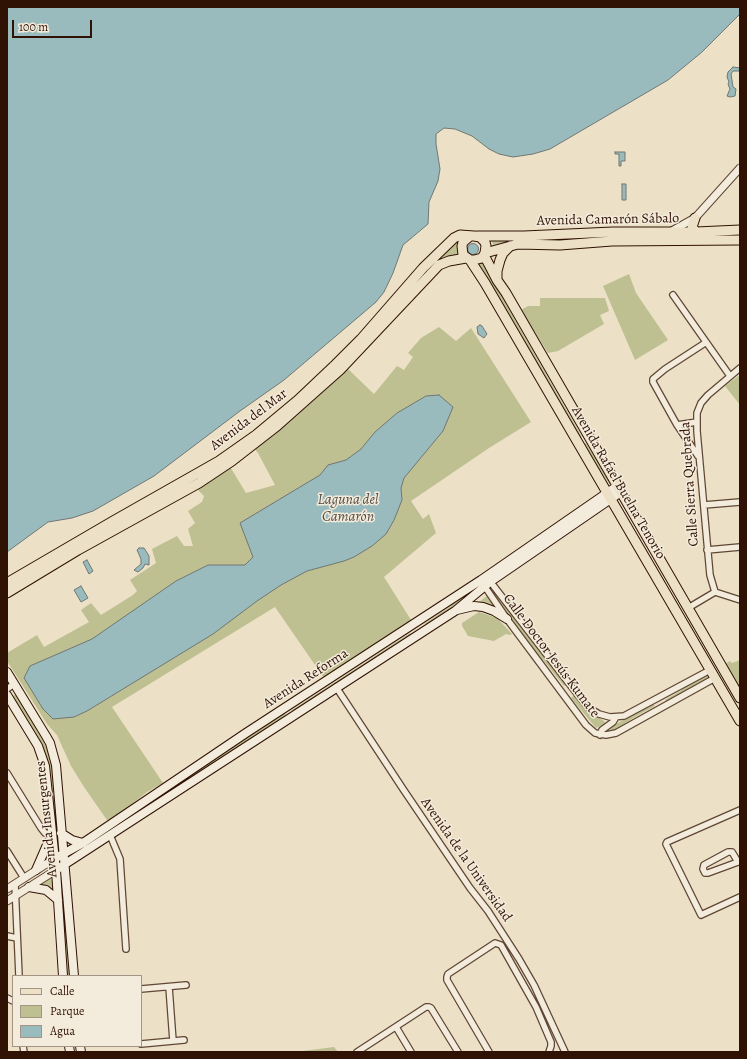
<!DOCTYPE html>
<meta charset="utf-8">
<style>
body{margin:0}
#map{position:relative;width:747px;height:1059px;overflow:hidden;background:#ece0c7;font-family:Alegreya,serif}
canvas{display:block}
.frame{position:absolute;inset:0;border:8px solid #301204;pointer-events:none}
.legend{position:absolute;left:12px;top:975px;width:130px;height:72px;box-sizing:border-box;background:#f3ebdb;border:1px solid #a59485;margin:0;padding:5px 7px;list-style:none;font-size:12px;color:#301204}
.legend li{display:flex;align-items:center;gap:8px;height:20px}
.legend b{width:20px;border:1px solid #a59485}
.scale{position:absolute;left:12px;top:20px;width:80px;height:18px;box-sizing:border-box;border:2px solid #301204;border-top:0;padding-left:5px;font-size:12px;line-height:14px;white-space:nowrap;color:#301204;-webkit-text-stroke:3px #f3ebdb;paint-order:stroke}
</style>
<div id="map">
<canvas width="747" height="1059"></canvas>
<div class="frame"></div>
<ul class="legend">
<li><b style="height:5px;background:#ece0c7"></b>Calle</li>
<li><b style="height:11px;background:#bec091"></b>Parque</li>
<li><b style="height:11px;background:#9abbbd"></b>Agua</li>
</ul>
<div class="scale">100 m</div>
</div>
<script>
const g = document.querySelector('canvas').getContext('2d');
g.lineJoin = 'round';
function fillPath(path, color) { g.fillStyle = color; g.fill(path, 'evenodd'); }
const toPath = rows => new Path2D(rows.map(r => 'M' + r).join(''));
function trace(path, color, width, dash) { g.strokeStyle = color; g.lineWidth = width; g.lineCap = dash ? 'butt' : 'round'; g.setLineDash(dash || []); g.stroke(path); }
function label(font, color, halo, rows, align = 'center') {
  g.font = font + ' Alegreya,serif'; g.lineWidth = 3; g.setLineDash([]); g.textBaseline = 'middle'; g.strokeStyle = halo; g.fillStyle = color; for (const [text, x, y, turn = 0] of rows) {
    g.save(); g.translate(x, y); g.rotate((+turn || 0) * Math.PI / 180); g.textAlign = isNaN(turn) ? turn : align; if (halo) g.strokeText(text, 0, 0); g.fillText(text, 0, 0); g.restore();
  }
}
const green = toPath([
 [655,236,569,240,517,241,493,245,492,241],
 [462,237,459,255,451,257,401,302,420,275],
 [484,257,493,279,515,320,582,437,580,438,475,262],
 [629,274,636,293,668,340,635,360,603,286],
 [540,298,605,298,609,311,600,315,604,324,558,351,548,353,521,310,528,306,540,306],
 [439,327,456,341,471,328,531,422,489,448,411,501,423,519,429,514,436,533,384,577,411,620,324,678,275,607,112,707,163,783,147,792,114,818,107,820,84,787,71,766,57,735,47,724,7,661,7,653,37,635,44,647,89,622,81,610,91,603,101,615,133,595,137,591,130,580,156,563,152,549,177,536,184,546,193,546,188,529,195,523,188,511,202,502,204,496,195,487,229,465,246,493,275,485,258,453,254,448,347,368,374,394,397,366,404,370,413,357,408,353,421,338],
 [740,375,740,405,725,386],
 [586,443,611,484,609,484,583,444],
 [476,588,477,590,427,624,424,624,451,606,451,604],
 [493,592,494,592,566,685,564,686,543,660,537,657,492,594],
 [488,595,499,610,474,606],
 [479,612,497,618,512,634,510,635,506,634,494,641,468,636,462,626,462,623],
 [410,633,413,636,293,713,292,710],
 [740,660,740,691,725,664,730,661,732,663],
 [706,675,709,678,708,679,667,702,665,700,682,690,682,688],
 [17,694,47,748,54,775,62,855,58,857,51,778,43,751,11,697],
 [573,696,577,696,593,714,604,721,606,724,596,728,571,698],
 [652,704,655,706,633,718,620,727,614,730,607,729],
 [284,712,286,715,175,790,174,789,194,774,197,770],
 [58,872,61,874,72,976,67,976],
 [51,875,53,889,51,891,39,884],
 [334,1047,338,1052,295,1052]
]);
const water = toPath([
 [7,7,740,7,740,14,702,52,668,80,550,149,533,154,513,157,499,154,489,149,472,136,455,129,444,128,436,134,436,144,440,169,438,181,429,202,428,224,403,245,393,273,384,292,376,302,284,380,240,411,154,476,93,511,72,518,48,522,7,552,7,7],
 [733,67,740,68,740,71,733,71,731,74,733,87,736,89,735,96,730,97,727,96,730,89,728,84,729,82,727,77,728,72,733,67],
 [615,152,625,152,625,161,621,161,621,166,619,166,619,154,615,154,615,152],
 [622,184,626,184,626,200,622,200,622,184],
 '467.5 249a5.5 5.5 0 1 1 11 0a5.5 5.5 0 1 1-11 0Z',
 [480,325,482,326,487,334,484,338,478,334,477,327,480,325],
 [439,395,453,407,443,431,404,478,401,488,402,500,394,520,386,534,372,546,354,557,344,561,307,571,281,585,257,601,213,634,87,711,74,717,53,719,43,709,24,678,30,666,92,639,176,581,208,565,245,565,253,557,240,523,320,475,328,465,346,460,361,449,375,432,397,413,426,396,439,395],
 [139,548,144,548,149,556,149,565,145,564,143,568,138,572,134,570,141,564,141,559,137,550,139,548],
 [87,560,93,571,89,574,83,562,87,560],
 [81,586,88,598,81,602,74,590,81,586]
]);
const minor = toPath([
 [673,295,730,376],
 [677,425,697,422],
 [698,456,677,425,653,382,653,379,665,369,705,343],
 [704,505,740,502],
 [707,550,740,547],
 [489,580,578,695,589,708,599,714,610,717,624,716,710,670],
 [483,584,507,619,586,725,595,733,606,735,616,733,715,678],
 [715,592,710,575,697,431,697,413,701,403,708,395,740,368],
 [688,608,715,592,740,600],
 [336,687,403,789,470,888,488,911,519,959,534,985,565,1052],
 [7,689,14,684],
 [600,735,602,730,613,722,616,717],
 [7,773,41,828,45,833,52,834],
 [740,810,667,842,666,844,701,915,740,897],
 [110,835,120,859,126,949],
 [7,851,24,878],
 [738,862,732,852,728,852,704,865,703,869,705,873,708,873,738,862,740,861],
 [15,884,19,976],
 [7,936,17,938],
 [169,987,173,1041],
 [141,989,186,985],
 [7,998,13,1001],
 [396,1027,411,1052],
 [141,1044,184,1040],
 [23,1046,24,1052],
 [357,1052,426,1007,429,1007,431,1008,458,1052],
 [489,1052,447,980,447,977,448,974,495,943,501,945,536,1007,551,1042,551,1046,549,1052]
]);
const tertiary = toPath([
 [670,232,695,218,740,168],
 [7,889,54,859],
 [7,901,56,870]
]);
const secondary = toPath([
 [457,610,474,606,483,607,494,611,507,619],
 [7,672,46,736,50,743,56,765,74,976],
 [7,695,38,746,45,766,56,870,63,976],
 [61,833,72,840,83,843],
 [54,859,83,843,246,733,481,580,617,486],
 [36,870,46,847,52,836],
 [56,870,455,611,490,582,621,492],
 [29,887,46,890,58,900],
 [69,1046,70,1052],
 [80,1046,81,1052]
]);
const primary = toPath([
 [695,218,692,227,696,232],
 [477,236,524,236,613,232,696,232,740,230],
 [485,253,518,244,560,245,612,241,740,240],
 [484,255,497,280,506,293,740,698],
 [470,260,485,283,740,721],
 [497,279,497,271,500,260,503,253,510,246],
 [7,583,115,520,219,461,256,435,298,400,336,364,361,339,423,268,454,238,460,235,474,236,480,237,485,242,486,246,485,253,482,258,474,260,470,260,463,255,462,246,463,242,470,236],
 [7,593,78,550,199,483,232,461,277,426,340,370,439,265,449,261,466,258]
]);
const streetNames = [
 ["Avenida Camarón Sábalo",608,220,-1],
 ["Avenida del Mar",249,420,-37],
 ["Avenida Rafael Buelna Tenorio",618,483,60],
 ["Calle Sierra Quebrada",690,484,-94],
 ["Calle Doctor Jesús Kumate",551,656,53],
 ["Avenida Reforma",306,679,-33],
 ["Avenida Insurgentes",47,819,-96],
 ["Avenida de la Universidad",466,860,55]
];
const waterNames = [
 ["Laguna del",348,500],
 ["Camarón",348,517]
];
fillPath(green, '#bec091');
fillPath(water, '#9abbbd');
trace(water, '#707773', 1);
trace(minor, '#5f4635', 8);
trace(tertiary, '#5f4635', 9);
trace(secondary, '#301204', 10);
trace(primary, '#301204', 11);
trace(minor, '#f3ebdb', 5.5);
trace(tertiary, '#f3ebdb', 7);
trace(secondary, '#f3ebdb', 8);
trace(primary, '#ece0c7', 9);
label('14px', '#301204', '#f3ebdb', streetNames);
label('italic 15px', '#554d45', '#f3ebdb', waterNames);
</script>
